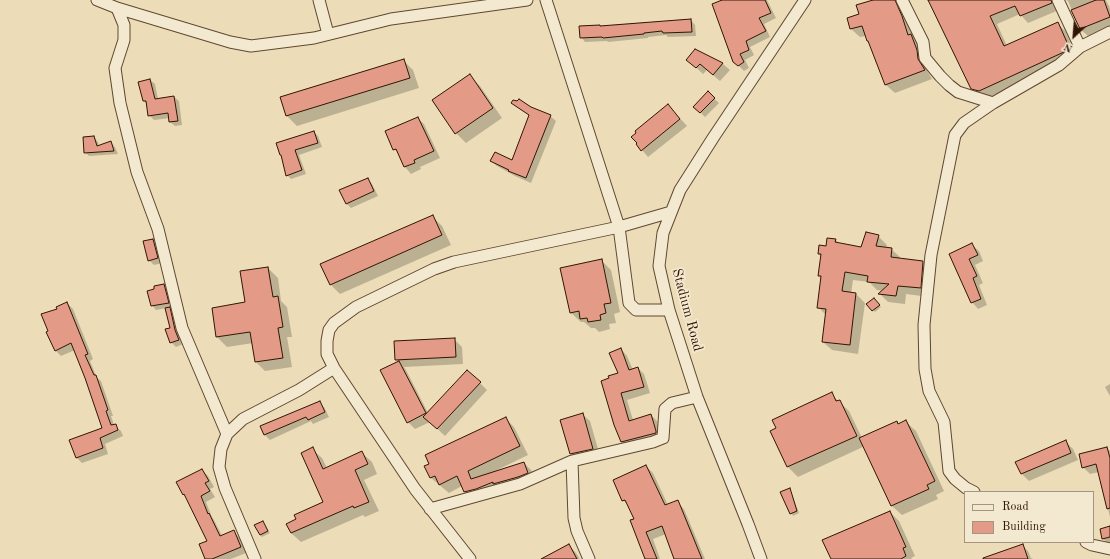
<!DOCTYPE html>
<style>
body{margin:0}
#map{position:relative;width:1110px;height:559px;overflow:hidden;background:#ecddb8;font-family:"Old Standard TT",serif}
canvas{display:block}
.legend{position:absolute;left:964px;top:491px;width:130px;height:52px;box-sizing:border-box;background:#f3e9d1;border:1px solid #a5947f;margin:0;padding:5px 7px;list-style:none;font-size:12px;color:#311503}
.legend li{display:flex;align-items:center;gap:8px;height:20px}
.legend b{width:20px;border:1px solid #a5947f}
.north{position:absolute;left:1054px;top:16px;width:40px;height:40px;-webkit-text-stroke:3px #f3e9d1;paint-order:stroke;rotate:206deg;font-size:11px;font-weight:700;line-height:16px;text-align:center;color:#311503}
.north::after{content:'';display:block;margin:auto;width:14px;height:18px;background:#311503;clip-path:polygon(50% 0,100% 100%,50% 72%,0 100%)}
</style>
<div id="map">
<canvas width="1110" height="559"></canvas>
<ul class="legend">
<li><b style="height:5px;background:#f3e9d1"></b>Road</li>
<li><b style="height:11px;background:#e39a87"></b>Building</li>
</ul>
<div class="north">N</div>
</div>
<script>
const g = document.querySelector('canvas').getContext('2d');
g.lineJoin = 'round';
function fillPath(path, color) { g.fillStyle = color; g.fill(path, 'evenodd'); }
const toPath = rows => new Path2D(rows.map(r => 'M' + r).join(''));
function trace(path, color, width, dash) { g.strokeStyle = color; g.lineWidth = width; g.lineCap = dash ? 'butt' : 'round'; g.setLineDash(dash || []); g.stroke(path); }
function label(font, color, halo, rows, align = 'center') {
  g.font = font + ' "Old Standard TT",serif'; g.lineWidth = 3.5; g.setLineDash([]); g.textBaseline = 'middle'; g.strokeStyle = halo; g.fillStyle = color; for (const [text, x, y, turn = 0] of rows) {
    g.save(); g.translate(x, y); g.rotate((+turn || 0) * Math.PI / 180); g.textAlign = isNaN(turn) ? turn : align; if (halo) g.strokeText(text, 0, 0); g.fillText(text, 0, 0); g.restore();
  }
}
const shadow = toPath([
 [725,0,767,0,776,18,764,24,770,37,750,47,754,55,745,60,749,68,744,71,734,61],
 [876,0,901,0,914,39,919,43,925,59,926,69,932,79,895,93,886,85,866,36,860,37,851,29,848,18,860,15],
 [930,0,1066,0,1060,3,1059,10,1028,23,1020,14,997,24,1007,46,1057,23,1065,31,1076,55,1071,59,987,98,979,96,971,88],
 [1066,0,1106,0,1110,8,1110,27,1088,36,1080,29,1068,1],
 [691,20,695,25,696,36,668,37,666,35,648,37,648,38,608,42,607,41,585,42,581,37,599,26],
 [696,50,723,64,730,70,720,81,707,70,703,74,688,60],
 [403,60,413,70,419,88,297,126,287,116,282,98],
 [470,76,480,86,502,118,466,143,456,133],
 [150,80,155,84,158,99,174,97,179,101,182,125,175,126,170,122,170,118,154,120,149,115,148,105,144,101],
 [708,93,719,103,705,117,694,106],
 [512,103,531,108,550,116,556,121,531,183,515,176,497,166,491,161,513,162,530,116],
 [668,105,687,126,648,157,642,150],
 [417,118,424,124,440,158,420,167,421,169,411,174,405,167,399,153,394,149],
 [314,132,318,136,322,147,299,155,306,174,291,179,287,175,283,157],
 [94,137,98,142,99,146,111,142,115,147,118,154,89,156,85,152],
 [368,179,372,184,378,196,351,208,346,203],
 [432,216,442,226,451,245,340,294,330,284],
 [878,236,887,245,886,248,891,249,900,257,900,259,923,262,932,271,929,297,906,294,905,304,888,302,880,294,883,291,877,290,869,282,853,280,851,294,856,294,865,303,858,354,832,350,823,342,826,315,818,307,822,278,819,275,822,257,819,254,836,240,839,244,862,248],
 [153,240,158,245,162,263,154,265,149,260],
 [972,245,979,251,983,261,975,265,983,283,979,285,987,305,978,309,972,302,950,254],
 [601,260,611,270,620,312,614,314,616,323,609,324,610,329,599,332,595,328,591,328,584,322,581,322,571,313],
 [268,268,278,278,281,301,287,307,292,337,287,337,292,367,265,371,256,362,253,343,227,347,217,337,246,303],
 [164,285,168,289,172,307,169,307,174,313,183,344,176,347,171,342,171,328,166,308,156,310,152,305,155,289],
 [874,299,881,307,875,312,868,304],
 [67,303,73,309,93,359,90,361,97,378,101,381,113,416,111,416,114,425,121,431,123,436,105,444,108,454,82,463,76,457,104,429,75,350,61,356,55,350,58,310],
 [455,340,462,347,463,364,404,367,406,370,428,413,480,383,487,390,445,436,430,422,415,429,408,422,399,362,396,360],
 [621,349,627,356,633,370,638,368,644,374,650,393,627,400,633,420,651,415,657,421,662,439,628,448,622,442,619,374],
 [1110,384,1110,396,1105,387],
 [831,394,849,411,862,438,896,422,899,425,906,422,916,431,944,491,936,495,938,499,902,515,892,506,865,446,798,477,788,467,772,431],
 [319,402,324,407,329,417,313,424,311,421,270,440,265,435,262,427],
 [582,414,590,421,600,456,578,461,571,454],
 [505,418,514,427,528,455,493,472,493,473,524,463,533,472,536,482,474,501,465,492,462,486,449,493,431,478,425,467],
 [1065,441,1073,449,1078,460,1029,481,1022,474],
 [1107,448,1110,451,1110,517,1099,472,1090,474,1083,467],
 [312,449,322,458,327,468,362,453,372,462,377,474,364,480,379,511,365,517,363,515,301,542,291,533,324,503],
 [646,466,653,473,668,505,677,502,684,509,705,559,675,559,666,534,653,539,660,559,646,559,635,519,630,507,623,500],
 [202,470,208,476,214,487,210,489,215,497,206,502,212,517,214,520,222,536,233,531,239,537,246,553,231,559,206,559,208,541,187,498,177,482],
 [789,490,791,492,799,513,793,516,781,492],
 [890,512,899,521,915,556,911,558,912,559,832,559],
 [263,522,270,533,262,537,260,535],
 [1110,527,1110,545,1103,539],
 [569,545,576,553,580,559,543,559],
 [1022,545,1028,551,1031,558,1033,559,998,559]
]);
const building = toPath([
 [722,0,765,0,771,13,759,18,766,31,746,41,749,50,740,54,744,62,738,66,733,62,712,4,722,0],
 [873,0,895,0,902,16,908,35,911,34,917,50,918,59,925,70,885,85,868,41,867,41,862,26,850,29,847,18,859,14,856,5,873,0],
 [928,0,1051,0,1052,3,1020,16,1015,6,990,16,1004,46,1058,22,1069,47,1064,52,979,91,971,89,928,0],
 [1096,0,1104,0,1110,17,1080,29,1071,10,1096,0],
 [691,19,692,32,663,33,662,31,644,33,644,34,603,38,602,37,580,38,579,26,600,25,600,26,691,19],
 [695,49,723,63,713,75,700,64,696,68,686,60,695,49],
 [404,59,410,78,286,116,280,97,404,59],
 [470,74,493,108,455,134,432,100,470,74],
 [150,79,155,99,174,96,178,121,169,122,168,113,148,116,146,101,143,101,138,82,150,79],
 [708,91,715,98,700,113,693,107,708,91],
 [519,99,531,107,551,115,526,178,508,171,509,170,490,161,495,152,512,160,529,115,511,103,513,100,517,101,519,99],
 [668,104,680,119,641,151,636,144,637,143,631,137,636,133,635,131,668,104],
 [418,117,434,151,414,160,415,163,404,167,396,149,393,150,385,131,418,117],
 [314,131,318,143,295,150,302,170,286,176,281,155,280,155,276,143,314,131],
 [94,136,97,146,111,141,114,151,84,153,83,137,94,136],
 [368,178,374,191,346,204,339,190,368,178],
 [433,215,442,235,330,285,320,264,433,215],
 [866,232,879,235,876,246,892,248,891,257,923,261,921,288,898,286,896,296,878,294,889,284,867,282,868,276,845,272,842,291,856,293,850,345,822,342,826,309,817,308,821,276,818,276,821,254,818,254,819,245,826,246,827,238,836,239,835,242,861,247,866,232],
 [153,239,158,258,148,261,143,241,153,239],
 [972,243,978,255,969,259,977,276,973,278,981,299,971,303,949,254,972,243],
 [602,259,611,303,604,304,606,313,600,315,601,320,588,322,587,318,580,319,579,311,570,313,560,268,602,259],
 [268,267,273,297,278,296,283,327,278,328,283,358,255,362,250,332,216,337,212,308,245,302,240,271,268,267],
 [164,284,169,303,151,306,147,291,154,289,154,286,164,284],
 [874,298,880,305,872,311,866,304,874,298],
 [67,302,88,354,85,355,94,375,96,375,108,410,106,411,111,425,116,424,118,430,100,438,103,448,76,458,69,440,102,428,85,378,71,343,55,351,46,332,48,331,41,314,57,309,56,307,67,302],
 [170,307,175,330,179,340,170,343,165,329,170,328,165,308,170,307],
 [455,338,456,357,395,360,394,341,455,338],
 [621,348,629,370,638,367,644,387,621,393,629,421,651,414,656,431,656,433,621,442,614,425,601,381,609,378,608,376,618,373,609,353,621,348],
 [399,361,426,413,407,423,380,370,399,361],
 [467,370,481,382,437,429,423,417,467,370],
 [832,392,836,401,840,400,857,436,787,467,770,431,776,428,772,420,832,392],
 [320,401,325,412,308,420,306,417,264,435,260,426,320,401],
 [583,413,593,449,570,454,560,420,583,413],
 [506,417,520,446,468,471,471,479,524,462,528,473,518,477,493,484,493,482,476,489,464,492,457,476,439,485,435,476,430,478,424,466,429,464,425,455,506,417],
 [906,420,935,481,927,485,929,489,891,506,859,438,897,421,898,424,906,420],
 [1066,440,1071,453,1021,474,1015,462,1066,440],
 [313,447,323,469,362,451,368,464,355,470,369,502,354,508,353,506,291,533,286,524,296,519,294,515,323,502,301,453,313,447],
 [1107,447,1110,458,1110,508,1107,509,1096,464,1082,468,1079,454,1107,447],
 [646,465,665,505,678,500,702,559,674,559,662,526,646,532,657,559,645,559,630,520,634,519,625,500,622,501,613,480,646,465],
 [202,469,209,481,205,483,210,491,201,496,208,514,209,513,220,536,234,530,241,547,212,559,205,559,199,544,207,541,184,494,183,495,176,482,202,469],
 [790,488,797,511,790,514,780,492,790,488],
 [890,511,906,547,903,548,906,556,901,559,831,559,822,540,890,511],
 [263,521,268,531,260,535,254,525,263,521],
 [1110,526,1110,537,1102,539,1100,529,1110,526],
 [569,544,577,559,541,559,569,544],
 [1023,544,1028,559,983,559,983,558,1023,544]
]);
const minor = toPath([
 [97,0,117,8,230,42,251,46,314,38,391,19,527,0],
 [319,0,328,34],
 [546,0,619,227,629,303,636,310,669,310],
 [902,0,923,42,925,58,940,76,949,85,958,92,993,103],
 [117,8,124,25,124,40,115,68,120,103,137,172,158,229,182,328,227,434],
 [1080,47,1110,32],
 [572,461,574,518,577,531,589,559],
 [974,492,966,488,955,479,949,471,944,422,929,391,925,369,924,325,931,255,955,135,964,123,993,103,1059,65,1080,47,1058,0],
 [430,509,520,484,572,461,653,442,663,438,665,409,672,403,697,397],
 [1086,542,1092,545,1110,549],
 [255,559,225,488,219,467,221,449,227,434,243,419,299,390,334,368],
 [470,559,415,489,334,368,327,354,327,341,329,330,334,323,356,307,434,269,454,262,619,227,671,212],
 [761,559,748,524,697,397,669,310,659,266,663,233,680,190,713,138,805,0]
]);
const streetNames = [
 ["Stadium Road",687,310,75]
];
fillPath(shadow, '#0003');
fillPath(building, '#e39a87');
trace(building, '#311503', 1);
trace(minor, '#604730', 13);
trace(minor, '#f3e9d1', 11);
label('14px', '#311503', '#f3e9d1', streetNames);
</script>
